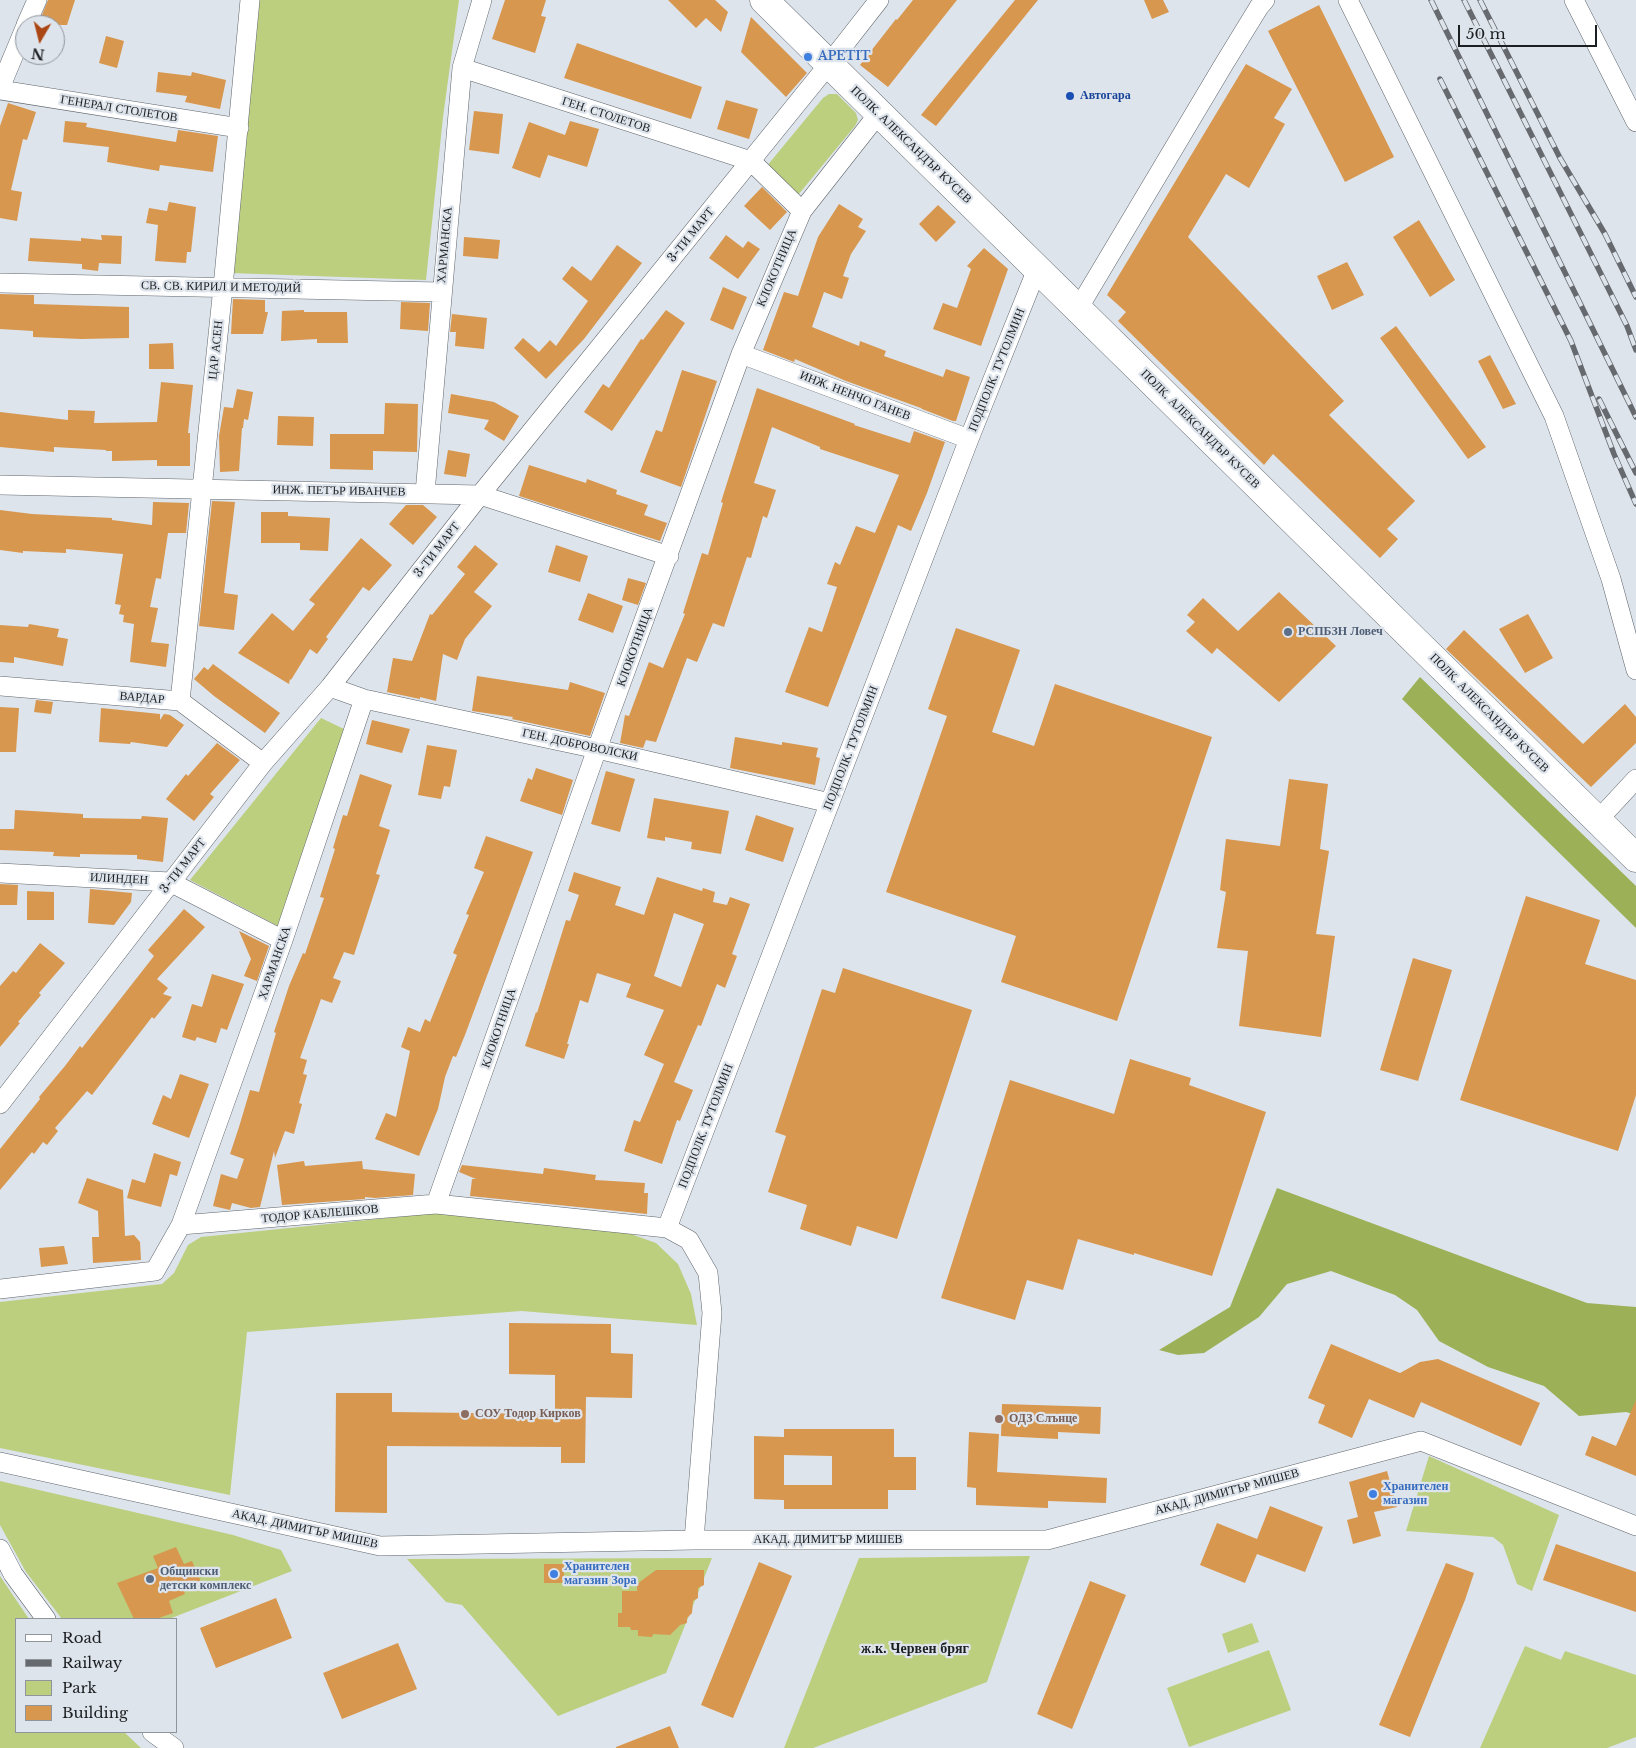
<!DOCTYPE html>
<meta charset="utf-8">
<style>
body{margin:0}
#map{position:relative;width:1636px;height:1748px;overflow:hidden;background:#dee4ec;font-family:"Libre Baskerville",serif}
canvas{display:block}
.legend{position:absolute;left:15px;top:1618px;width:162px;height:115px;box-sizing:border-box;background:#dee4ec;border:1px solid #90959b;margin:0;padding:6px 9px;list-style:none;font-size:15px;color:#1c1f21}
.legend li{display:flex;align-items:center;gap:10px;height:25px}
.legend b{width:25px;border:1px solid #90959b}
.north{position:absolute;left:15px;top:15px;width:50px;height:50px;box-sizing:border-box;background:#dee4ec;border:1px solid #90959b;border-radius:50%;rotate:188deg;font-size:14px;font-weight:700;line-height:20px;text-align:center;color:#1c1f21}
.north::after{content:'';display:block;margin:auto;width:18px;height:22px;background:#ab4714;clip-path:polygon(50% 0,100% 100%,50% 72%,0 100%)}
.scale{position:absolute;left:1458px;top:25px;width:139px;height:22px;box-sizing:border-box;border:2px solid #1c1f21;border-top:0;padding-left:6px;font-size:15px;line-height:18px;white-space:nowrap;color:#1c1f21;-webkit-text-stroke:4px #dee4ec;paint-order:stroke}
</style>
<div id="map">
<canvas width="1636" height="1748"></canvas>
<ul class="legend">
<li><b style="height:6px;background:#fff"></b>Road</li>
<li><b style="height:6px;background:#666a6f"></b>Railway</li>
<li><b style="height:14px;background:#bccf7f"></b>Park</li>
<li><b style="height:14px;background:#d7974e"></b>Building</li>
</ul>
<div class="north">N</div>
<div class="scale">50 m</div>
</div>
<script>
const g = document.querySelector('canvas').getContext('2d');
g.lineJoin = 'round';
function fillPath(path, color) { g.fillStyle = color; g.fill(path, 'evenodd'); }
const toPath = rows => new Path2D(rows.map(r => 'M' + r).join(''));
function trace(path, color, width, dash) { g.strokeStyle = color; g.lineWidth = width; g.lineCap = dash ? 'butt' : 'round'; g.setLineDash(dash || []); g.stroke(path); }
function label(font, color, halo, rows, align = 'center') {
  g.font = font + ' "Libre Baskerville",serif'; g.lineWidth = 4.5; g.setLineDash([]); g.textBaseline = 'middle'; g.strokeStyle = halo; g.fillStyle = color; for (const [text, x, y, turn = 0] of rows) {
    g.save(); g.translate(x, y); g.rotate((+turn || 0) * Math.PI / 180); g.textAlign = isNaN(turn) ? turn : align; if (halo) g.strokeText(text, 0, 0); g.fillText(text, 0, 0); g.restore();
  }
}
const green = toPath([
 [253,0,459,0,443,117,426,280,230,273],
 [829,94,837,94,856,113,858,120,855,126,798,195,766,167,823,98],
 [321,718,346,730,278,926,190,880],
 [436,1213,628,1233,656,1243,678,1264,691,1294,697,1325,521,1311,247,1332,230,1495,0,1448,0,1302,162,1284,174,1273,188,1245,201,1237],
 [1429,1456,1559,1515,1532,1591,1517,1584,1503,1545,1493,1537,1406,1531],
 [0,1481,233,1535,281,1550,292,1571,169,1619,62,1619,26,1572,0,1525],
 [1030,1556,987,1682,813,1748,784,1748,859,1558],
 [712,1558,666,1673,558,1716,462,1605,446,1602,407,1559],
 [0,1576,29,1619,16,1619,16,1732,124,1732,141,1748,0,1748],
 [1252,1623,1259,1642,1228,1653,1222,1634],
 [1525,1646,1561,1660,1565,1651,1636,1675,1636,1737,1607,1748,1480,1748],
 [1269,1650,1291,1710,1189,1747,1167,1688]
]);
const forest = toPath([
 [1420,677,1636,886,1636,928,1402,699],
 [1277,1188,1587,1303,1636,1307,1636,1415,1626,1412,1579,1416,1544,1386,1488,1367,1439,1341,1417,1310,1395,1295,1331,1271,1287,1284,1259,1317,1204,1353,1178,1355,1159,1350,1230,1307]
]);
const building = toPath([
 [48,0,75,0,67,25,38,25],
 [505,0,546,0,541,16,546,17,535,53,492,39],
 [668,0,715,0,728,12,721,32,706,18,696,28],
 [913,0,957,0,888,87,860,65,896,19,897,20],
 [1015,0,1038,0,936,126,921,115],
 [1144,0,1163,0,1169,12,1152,19],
 [1319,5,1394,157,1345,182,1268,31],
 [751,17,807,73,786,97,741,52],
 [106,36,124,41,117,68,99,63],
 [577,43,702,87,691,119,564,78],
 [1246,64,1292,89,1274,118,1285,124,1249,188,1226,174,1188,237,1344,401,1329,415,1415,501,1387,529,1398,539,1380,558,1273,454,1264,465,1118,321,1126,312,1107,295],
 [158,72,191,76,192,72,226,80,220,109,185,102,187,96,156,92],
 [726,100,758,109,749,139,717,129],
 [8,103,36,112,27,140,23,139,11,190,22,192,17,221,0,218,0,126],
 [474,111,503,114,499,154,469,150],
 [65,121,87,123,86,127,176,142,178,130,218,136,213,172,160,165,159,171,107,162,109,147,63,142],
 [570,121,599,129,587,167,548,155,540,178,512,168,529,122,565,135],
 [762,187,787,212,770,230,744,206],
 [169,202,196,207,191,252,187,252,186,263,155,261,158,225,146,223,149,208,167,211],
 [839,204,863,219,858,227,866,231,851,254,843,276,849,278,842,299,824,292,812,327,859,346,860,341,886,351,884,356,943,377,946,369,970,377,956,421,953,421,922,409,921,408,846,381,795,359,794,362,763,350,784,292,798,296,818,237],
 [938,205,956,222,936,242,919,224],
 [1419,220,1455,280,1430,297,1393,237],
 [101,235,122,236,121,264,99,263,98,271,82,269,82,264,28,261,30,238,81,241,81,238,102,240],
 [726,235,743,248,748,241,760,249,738,279,709,258],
 [464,237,500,240,498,259,463,256],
 [617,245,642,263,584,339,546,379,514,348,523,338,539,352,550,340,556,346,588,301,562,279,572,266,591,281],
 [984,248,1008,269,981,346,933,329,943,303,957,308,971,269,967,266],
 [1347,262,1364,295,1332,310,1317,276],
 [723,287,747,297,733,330,710,320],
 [0,294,34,295,34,304,129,307,129,338,81,339,33,337,33,331,0,329],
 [233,299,265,300,265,312,268,312,263,334,231,334],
 [401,302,430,303,428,331,400,329],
 [304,310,304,312,347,312,348,343,317,343,317,339,281,341,282,311],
 [666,310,685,323,612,431,584,412,603,384,609,388,641,339,643,340],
 [452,314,487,318,484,349,455,346,456,332,450,332],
 [1396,326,1486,447,1468,459,1380,338],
 [173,343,174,369,149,369,149,344],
 [1490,355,1516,404,1503,409,1478,361],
 [682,370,717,381,681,487,640,472,656,430,662,432],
 [161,382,193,385,188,433,190,433,190,466,157,466,157,460,112,461,112,451,106,451,106,450,54,447,54,452,0,447,0,412,68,420,68,410,95,411,94,423,157,422],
 [757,388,855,424,854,425,910,443,914,431,945,442,927,493,911,531,898,525,828,707,785,692,809,627,822,632,837,587,827,584,835,562,840,565,856,526,875,533,899,475,820,449,820,447,772,427,754,483,776,490,767,518,763,516,751,558,747,557,724,627,713,623,697,662,687,658,656,742,646,740,643,748,620,743,625,715,629,716,649,662,663,668,685,614,683,613,702,553,708,555,723,503,721,502],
 [237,389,253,392,248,420,244,419,243,428,242,428,239,471,220,472,219,436,224,407,233,408],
 [451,394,494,402,519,416,504,441,484,429,489,420,448,413],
 [385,403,418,404,417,452,373,451,373,470,330,469,330,434,384,434],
 [278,416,314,417,313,446,277,445],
 [448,450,470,454,466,477,444,474],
 [529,465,586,483,587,479,617,490,616,494,648,505,644,515,667,523,660,541,519,496],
 [212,501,235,502,224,593,238,595,234,630,199,626],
 [153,502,189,503,186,533,168,533,161,579,156,578,150,607,158,608,151,642,169,644,166,667,130,662,134,624,123,622,124,615,119,614,121,605,115,604,123,554,66,549,66,553,23,551,23,553,0,550,0,510,32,514,112,518,112,520,152,525],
 [406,505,423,505,437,517,413,545,389,524],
 [261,512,288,512,288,516,330,518,328,551,300,550,300,543,261,543],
 [361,538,392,565,369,591,363,587,326,637,328,639,317,654,310,649,291,680,290,679,289,684,238,653,272,613,293,631,315,604,309,600],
 [475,545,498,564,474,592,492,606,465,639,457,660,443,654,436,701,420,697,420,699,387,692,393,658,412,661,430,614,432,615,465,574,457,567],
 [556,545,588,556,580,582,548,572],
 [628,578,646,583,638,605,622,600],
 [1279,592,1336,646,1279,702,1217,648,1212,654,1186,631,1195,622,1187,615,1203,598,1238,631],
 [588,593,623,606,613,633,578,620],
 [1528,614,1553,658,1525,673,1499,629],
 [29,624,59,629,57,637,68,639,63,666,14,657,14,663,0,662,0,625,28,627],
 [956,628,1020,650,992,732,1034,746,1055,684,1212,737,1117,1021,1001,982,1016,936,886,892,947,716,928,709],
 [1464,630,1583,744,1625,704,1636,717,1636,743,1591,787,1446,649],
 [213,664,280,713,265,733,214,696,194,679,204,667,208,670],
 [477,676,568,690,570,682,605,693,590,736,512,719,513,717,472,711],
 [36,700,53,702,51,714,34,712],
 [0,707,19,708,16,752,0,752],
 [101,708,160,714,160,720,164,714,170,715,184,725,167,747,131,742,130,744,99,742],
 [372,720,410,729,402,753,366,744],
 [735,737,782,745,782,742,818,748,816,757,820,758,815,785,730,768],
 [217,743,240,760,210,794,214,797,194,821,166,799,186,774,188,776],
 [427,745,457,750,450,787,444,786,441,799,418,795],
 [536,768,573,780,562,815,520,801,528,778,532,780],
 [606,771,635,779,620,832,591,824],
 [360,774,392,785,379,826,390,830,376,874,380,875,354,955,344,952,333,978,341,981,332,1003,321,999,300,1058,307,1060,303,1074,307,1075,299,1103,302,1104,294,1134,285,1131,275,1158,274,1151,260,1207,251,1208,232,1203,230,1210,213,1206,221,1174,237,1179,244,1159,230,1154,239,1127,250,1090,259,1092,276,1033,274,1032,289,986,303,953,305,954,324,898,320,897,335,849,333,848,343,815,347,816],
 [1289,779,1328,784,1320,849,1329,851,1316,934,1335,936,1321,1037,1239,1026,1248,951,1217,948,1226,892,1220,890,1226,839,1280,846],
 [654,798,729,811,721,854,691,849,692,842,665,837,665,841,647,838],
 [15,810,83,814,83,818,141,819,142,816,168,818,163,862,137,859,137,855,80,854,80,857,53,856,54,852,0,850,0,829,14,829],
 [756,815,794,828,783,862,745,850],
 [486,836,533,852,465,1035,456,1057,453,1056,445,1077,438,1109,419,1156,375,1139,386,1113,396,1117,410,1051,401,1047,408,1027,420,1032,425,1019,430,1022,457,955,453,953,469,915,466,914,484,872,474,868],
 [574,872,621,887,615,905,644,915,657,877,702,891,703,888,715,892,713,902,727,905,730,897,750,904,732,954,737,956,725,988,717,984,701,1026,698,1025,674,1082,693,1090,680,1121,677,1120,662,1164,624,1151,634,1120,640,1122,664,1064,644,1055,664,1010,626,997,631,984,597,973,588,1003,580,1000,567,1044,569,1044,564,1059,525,1046,536,1012,537,1013,566,920,570,921,579,895,568,891],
 [674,913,704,924,681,987,654,976],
 [0,884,18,885,17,905,0,905],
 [90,889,132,893,131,902,114,925,88,923],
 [27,891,54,892,54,920,27,920],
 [1526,896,1600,920,1585,964,1636,980,1636,1095,1618,1151,1460,1100],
 [184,909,205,927,157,979,168,988,163,994,172,997,154,1019,152,1017,92,1095,87,1091,55,1128,58,1131,47,1145,43,1142,34,1154,32,1152,0,1190,0,1149,40,1099,39,1097,65,1066,80,1046,82,1048,154,956,148,950],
 [239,931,269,946,257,981,244,976,251,959],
 [40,943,65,963,39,993,41,995,18,1022,20,1023,0,1047,0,986,13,971,16,973],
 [1413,958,1452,970,1418,1081,1380,1070],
 [843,968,972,1010,897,1239,857,1226,851,1246,800,1229,807,1205,768,1192,786,1136,775,1132,822,989,835,993],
 [212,974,244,984,227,1030,221,1028,216,1043,197,1037,195,1041,182,1037,192,1004,202,1007],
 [1130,1059,1191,1078,1189,1085,1266,1112,1212,1276,1134,1253,1134,1255,1078,1239,1063,1290,1027,1280,1015,1320,941,1298,1010,1080,1114,1114],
 [180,1074,209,1084,189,1138,152,1124,163,1095,171,1099],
 [154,1153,181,1162,177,1176,170,1174,161,1207,127,1198,132,1179,145,1183],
 [304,1161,305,1166,362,1161,363,1169,415,1174,413,1195,375,1198,365,1197,365,1199,282,1205,277,1165],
 [462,1165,543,1174,544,1168,596,1175,595,1180,645,1183,644,1193,648,1193,647,1214,470,1196,472,1179,476,1179,459,1172],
 [87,1178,123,1190,125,1236,134,1235,140,1242,141,1260,93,1263,92,1237,99,1237,98,1211,78,1203],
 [64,1246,68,1264,41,1267,39,1248],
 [509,1323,611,1324,611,1353,633,1354,632,1398,586,1397,585,1463,561,1463,561,1447,387,1446,387,1513,335,1512,336,1393,392,1393,392,1412,555,1414,555,1375,509,1374],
 [1331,1344,1400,1373,1420,1362,1438,1359,1540,1403,1521,1446,1421,1402,1414,1418,1369,1399,1352,1438,1318,1423,1325,1405,1308,1398],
 [1636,1400,1636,1476,1585,1455,1592,1436,1616,1446],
 [1002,1404,1101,1407,1100,1434,1058,1432,1058,1439,1001,1436],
 [784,1429,894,1429,894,1457,916,1457,916,1490,888,1490,888,1509,784,1509,784,1500,754,1499,754,1436,784,1437],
 [784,1455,832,1456,832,1485,784,1485],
 [969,1432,999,1434,997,1472,1107,1478,1106,1503,1048,1501,1048,1508,976,1505,976,1488,967,1487],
 [1387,1471,1397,1507,1374,1512,1381,1536,1353,1544,1347,1520,1358,1517,1349,1482],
 [1270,1506,1323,1527,1305,1572,1257,1554,1245,1583,1200,1565,1217,1523,1257,1539],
 [1556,1544,1636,1572,1636,1612,1543,1580],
 [176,1547,184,1564,192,1561,201,1582,183,1589,185,1594,169,1601,173,1613,156,1619,134,1619,117,1583,158,1568,153,1556],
 [759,1562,792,1576,733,1718,701,1705],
 [1446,1563,1474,1573,1465,1600,1410,1737,1379,1725],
 [544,1564,564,1564,564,1583,544,1583],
 [656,1570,704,1570,704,1585,698,1588,698,1598,693,1601,692,1613,687,1618,687,1623,680,1625,670,1635,653,1634,652,1637,638,1636,638,1630,631,1630,630,1627,618,1627,618,1613,622,1613,622,1591,637,1591,637,1584],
 [1090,1581,1126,1595,1072,1729,1037,1714],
 [276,1598,292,1638,216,1668,200,1628],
 [398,1643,417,1689,342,1719,323,1673],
 [670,1726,679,1748,616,1748,616,1747]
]);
const street = toPath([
 [1348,0,1554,416,1611,579,1636,670],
 [1574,0,1636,122],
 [26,25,37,0],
 [462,68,751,161,802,211],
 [0,88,25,28],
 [0,90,239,128],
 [0,283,441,292],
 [1078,309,1224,64,1259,7,1265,0],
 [741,354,969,439],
 [0,485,480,495,669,556],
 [425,493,462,68,482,0],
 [0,686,180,701,263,763],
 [330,687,364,699,597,749,830,803],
 [180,701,223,287,250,0],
 [1598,820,1636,779],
 [0,873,170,882,283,940],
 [0,1104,263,763,330,687,480,495,829,64,879,0],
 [436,1204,597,749,741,354,802,211,879,113],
 [181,1225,283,940,364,699],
 [667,1228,969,439,1037,269],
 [0,1289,155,1271,181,1225,436,1204,667,1228,689,1240,708,1273,712,1313,694,1540],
 [0,1462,380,1546,694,1540,1047,1540,1421,1441,1636,1526],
 [0,1549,13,1574,46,1619],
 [152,1732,174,1748]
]);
const secondary = toPath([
 [764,0,1636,858]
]);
const rail = toPath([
 [1431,0,1636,417],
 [1464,0,1627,326,1636,350],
 [1480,0,1560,158,1605,234,1636,297],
 [1440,79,1571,341,1614,454,1636,504],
 [1599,399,1636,473]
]);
const markers = [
 [808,57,5,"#3f7fe0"],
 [1070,96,5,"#1a4fb4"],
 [1288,632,5,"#5c6f8a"],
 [465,1414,5,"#8d6e63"],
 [999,1419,5,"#8d6e63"],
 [1373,1494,5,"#3f7fe0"],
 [554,1574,5,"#3f7fe0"],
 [150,1579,5,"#5c6f8a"]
];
const shopNames = [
 ["APETIT",818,57],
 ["Хранителен",1383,1487],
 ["магазин",1383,1501],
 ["Хранителен",564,1567],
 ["магазин Зора",564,1581]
];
const transitNames = [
 ["Автогара",1080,96]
];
const streetNames = [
 ["ГЕНЕРАЛ СТОЛЕТОВ",119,109,9],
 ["ГЕН. СТОЛЕТОВ",606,115,18],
 ["ПОЛК. АЛЕКСАНДЪР КУСЕВ",911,145,44],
 ["3-ТИ МАРТ",691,235,-51],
 ["ХАРМАНСКА",445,245,-85],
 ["КЛОКОТНИЦА",777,268,-67],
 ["СВ. СВ. КИРИЛ И МЕТОДИЙ",221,287,1],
 ["ЦАР АСЕН",216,350,-84],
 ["ПОДПОЛК. ТУТОЛМИН",997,370,-68],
 ["ИНЖ. НЕНЧО ГАНЕВ",855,396,21],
 ["ПОЛК. АЛЕКСАНДЪР КУСЕВ",1200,429,45],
 ["ИНЖ. ПЕТЪР ИВАНЧЕВ",339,491,1],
 ["3-ТИ МАРТ",437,550,-52],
 ["КЛОКОТНИЦА",635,647,-70],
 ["ВАРДАР",142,698,5],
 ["ПОЛК. АЛЕКСАНДЪР КУСЕВ",1489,713,45],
 ["ГЕН. ДОБРОВОЛСКИ",580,745,12],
 ["ПОДПОЛК. ТУТОЛМИН",851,748,-69],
 ["3-ТИ МАРТ",183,866,-52],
 ["ИЛИНДЕН",119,879,3],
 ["ХАРМАНСКА",275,963,-71],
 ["КЛОКОТНИЦА",499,1028,-71],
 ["ПОДПОЛК. ТУТОЛМИН",706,1126,-69],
 ["ТОДОР КАБЛЕШКОВ",320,1214,-5],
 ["АКАД. ДИМИТЪР МИШЕВ",1227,1492,-15],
 ["АКАД. ДИМИТЪР МИШЕВ",305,1529,12],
 ["АКАД. ДИМИТЪР МИШЕВ",828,1540]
];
const serviceNames = [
 ["РСПБЗН Ловеч",1298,632],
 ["Общински",160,1572],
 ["детски комплекс",160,1586]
];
const educationNames = [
 ["СОУ Тодор Кирков",475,1414],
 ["ОДЗ Слънце",1009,1419]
];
const neighbourhoodNames = [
 ["ж.к. Червен бряг",915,1649]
];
fillPath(green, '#bccf7f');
fillPath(forest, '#9cb157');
fillPath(building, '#d7974e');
trace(street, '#5f656b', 20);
trace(secondary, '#5f656b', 29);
trace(street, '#fff', 19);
trace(secondary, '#fff', 28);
trace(rail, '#666a6f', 5.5);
trace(rail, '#dee4ec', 4, [11]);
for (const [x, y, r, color] of markers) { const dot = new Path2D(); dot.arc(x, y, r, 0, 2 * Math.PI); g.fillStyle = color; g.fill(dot); trace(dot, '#dee4ec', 2); }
label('bold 12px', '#366cbe', '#dee4ec', shopNames, 'left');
label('bold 12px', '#164399', '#dee4ec', transitNames, 'left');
label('12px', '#1c1f21', '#dee4ec', streetNames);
label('bold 12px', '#4e5e75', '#dee4ec', serviceNames, 'left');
label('bold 12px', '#785e54', '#dee4ec', educationNames, 'left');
label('bold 14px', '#1c1f21', '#dee4ec', neighbourhoodNames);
</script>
